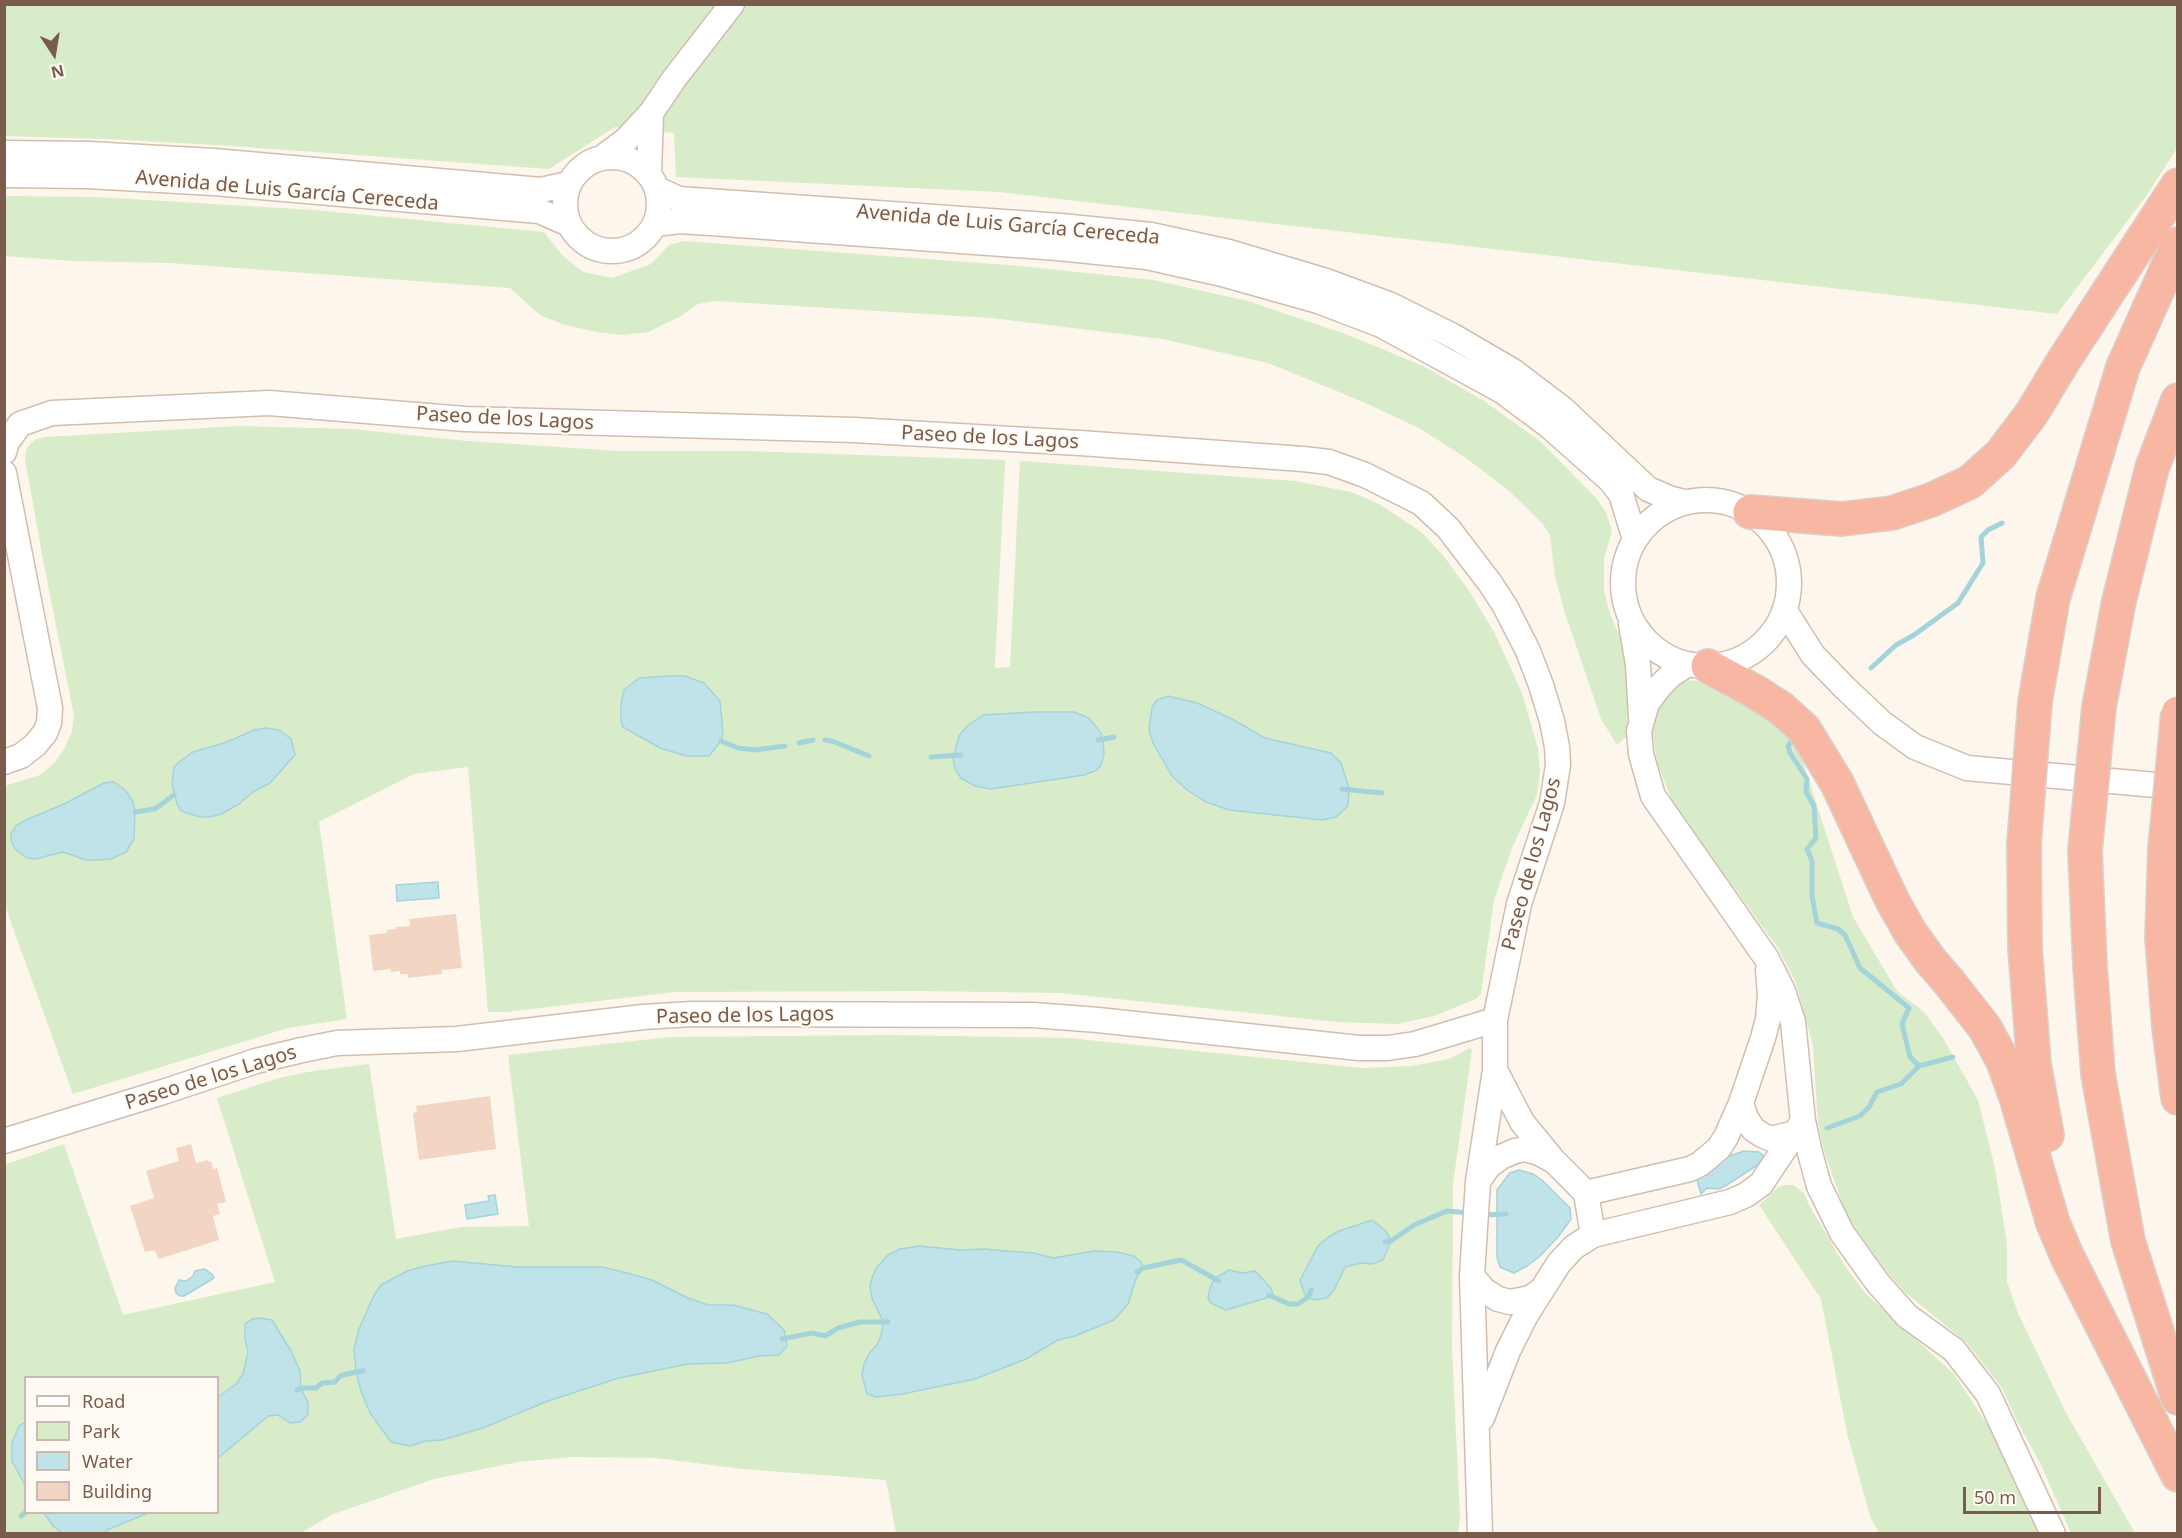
<!DOCTYPE html>
<meta charset="utf-8">
<style>
body{margin:0}
#map{position:relative;width:2182px;height:1538px;overflow:hidden;background:#fdf6ec;font-family:"Noto Sans",sans-serif}
canvas{display:block}
.frame{position:absolute;inset:0;border:6px solid #7a5c4d;pointer-events:none}
.legend{position:absolute;left:24px;top:1376px;width:195px;height:138px;box-sizing:border-box;background:#fffaf3;border:2px solid #cabbb1;margin:0;padding:8px 10px;list-style:none;font-size:18px;color:#7a5c4d}
.legend li{display:flex;align-items:center;gap:12px;height:30px}
.legend b{width:30px;border:2px solid #cabbb1}
.north{position:absolute;left:24px;top:24px;width:60px;height:60px;-webkit-text-stroke:4px #fffaf3;paint-order:stroke;rotate:168deg;font-size:16px;font-weight:700;line-height:24px;text-align:center;color:#7a5c4d}
.north::after{content:'';display:block;margin:auto;width:21px;height:27px;background:#7a5c4d;clip-path:polygon(50% 0,100% 100%,50% 72%,0 100%)}
.scale{position:absolute;left:1963px;top:1487px;width:138px;height:27px;box-sizing:border-box;border:3px solid #7a5c4d;border-top:0;padding-left:8px;font-size:18px;line-height:21px;white-space:nowrap;color:#7a5c4d;-webkit-text-stroke:4px #fffaf3;paint-order:stroke}
</style>
<div id="map">
<canvas width="2182" height="1538"></canvas>
<div class="frame"></div>
<ul class="legend">
<li><b style="height:8px;background:#fff"></b>Road</li>
<li><b style="height:16px;background:#d8ecc9"></b>Park</li>
<li><b style="height:16px;background:#bfe3e8"></b>Water</li>
<li><b style="height:16px;background:#f3d5c3"></b>Building</li>
</ul>
<div class="north">N</div>
<div class="scale">50 m</div>
</div>
<script>
const g = document.querySelector('canvas').getContext('2d');
g.lineJoin = 'round';
function fillPath(path, color) { g.fillStyle = color; g.fill(path, 'evenodd'); }
const toPath = rows => new Path2D(rows.map(r => 'M' + r).join(''));
function trace(path, color, width, dash) { g.strokeStyle = color; g.lineWidth = width; g.lineCap = dash ? 'butt' : 'round'; g.setLineDash(dash || []); g.stroke(path); }
function label(font, color, halo, rows, align = 'center') {
  g.font = font + ' "Noto Sans",sans-serif'; g.lineWidth = 4.5; g.setLineDash([]); g.textBaseline = 'middle'; g.strokeStyle = halo; g.fillStyle = color; for (const [text, x, y, turn = 0] of rows) {
    g.save(); g.translate(x, y); g.rotate((+turn || 0) * Math.PI / 180); g.textAlign = isNaN(turn) ? turn : align; if (halo) g.strokeText(text, 0, 0); g.fillText(text, 0, 0); g.restore();
  }
}
const green = toPath([
 [5,5,2177,5,2177,148,2147,195,2057,314,999,192,676,177,674,133,615,127,549,169,232,146,108,139,5,136],
 [4,196,97,197,314,210,544,232,562,255,583,272,612,278,651,264,669,245,684,241,1021,266,1153,280,1248,301,1348,335,1423,366,1484,401,1540,441,1596,498,1606,512,1612,531,1604,559,1604,591,1610,614,1625,648,1629,683,1627,736,1617,745,1601,719,1564,610,1555,577,1550,535,1542,523,1508,490,1466,458,1419,428,1361,401,1268,363,1162,339,992,318,715,301,698,304,681,316,648,332,623,335,597,332,565,325,540,315,510,288,170,263,71,261,5,256],
 [239,426,352,429,467,441,620,451,746,451,1005,460,995,668,1010,667,1020,462,1022,461,1295,481,1351,492,1379,504,1420,531,1442,554,1470,592,1494,632,1513,673,1523,696,1538,749,1540,772,1537,795,1512,848,1494,900,1481,994,1476,999,1434,1016,1397,1024,1337,1022,1060,993,919,991,675,992,506,1012,488,1012,468,767,414,774,319,822,347,1019,288,1028,73,1094,5,906,4,786,40,775,53,764,63,751,72,732,74,716,43,560,25,459,26,450,31,443,36,439,46,437],
 [1686,680,1708,682,1757,706,1795,744,1804,765,1853,917,1897,991,1924,1012,1943,1038,1978,1100,1995,1168,2007,1244,2007,1282,2018,1313,2066,1413,2135,1533,2071,1533,2041,1465,2016,1419,2002,1388,1967,1343,1906,1293,1886,1271,1862,1239,1845,1211,1824,1151,1818,1123,1813,1046,1796,983,1778,948,1673,804,1657,762,1652,730,1657,700,1669,687],
 [889,1035,1069,1038,1362,1068,1411,1066,1449,1059,1470,1048,1472,1050,1453,1184,1452,1349,1460,1518,1458,1533,896,1533,886,1480,743,1469,656,1458,571,1457,518,1462,434,1479,331,1515,301,1533,5,1533,4,1165,64,1144,123,1315,275,1282,217,1098,279,1078,313,1071,369,1064,396,1239,461,1227,529,1226,508,1055,669,1037],
 [26,1378,218,1378,218,1512,26,1512],
 [1786,1185,1793,1185,1804,1193,1809,1205,1845,1266,1865,1293,1954,1374,1993,1433,2039,1533,1879,1533,1870,1516,1847,1433,1821,1299,1759,1205,1778,1187]
]);
const water = toPath([
 [668,676,685,676,704,683,720,701,723,733,721,741,709,756,687,756,660,748,623,727,621,722,621,704,624,690,639,678,668,676],
 [1168,696,1197,703,1232,719,1265,738,1331,753,1341,763,1349,788,1348,806,1336,817,1323,820,1229,810,1204,801,1186,789,1172,776,1153,743,1149,730,1152,707,1157,700,1168,696],
 [1033,712,1074,712,1089,718,1101,733,1103,741,1104,754,1101,765,1097,770,1084,775,991,789,975,786,961,778,955,769,953,758,959,736,966,727,983,715,1033,712],
 [266,728,279,730,291,739,295,755,270,783,253,792,239,804,221,814,210,817,200,817,181,811,177,804,172,784,174,767,179,762,193,752,227,742,254,730,266,728],
 [114,782,126,791,133,802,135,812,134,839,126,852,111,859,98,860,86,860,63,852,35,859,27,858,15,849,11,841,11,834,16,826,26,820,64,804,104,783,114,782],
 [438,882,439,898,397,901,396,885,438,882],
 [1744,1151,1759,1152,1763,1155,1762,1159,1756,1166,1725,1186,1719,1189,1707,1188,1701,1194,1697,1180,1729,1156,1744,1151],
 [1519,1170,1533,1174,1542,1180,1570,1208,1571,1219,1558,1237,1539,1257,1527,1266,1514,1273,1500,1267,1497,1257,1497,1190,1510,1173,1519,1170],
 [495,1195,498,1214,467,1219,465,1205,489,1201,488,1196,495,1195],
 [1372,1220,1386,1231,1391,1241,1383,1260,1372,1264,1361,1263,1345,1267,1334,1290,1327,1298,1314,1300,1308,1297,1304,1293,1300,1280,1318,1246,1327,1238,1339,1231,1372,1220],
 [920,1246,960,1250,984,1249,1006,1251,1034,1253,1053,1258,1094,1251,1117,1252,1134,1256,1141,1262,1143,1268,1136,1279,1128,1304,1114,1320,1075,1336,1058,1340,1026,1359,975,1379,902,1394,876,1397,867,1394,862,1375,864,1364,869,1354,878,1343,882,1332,883,1321,872,1299,870,1286,873,1275,877,1267,888,1255,900,1249,920,1246],
 [453,1261,517,1267,602,1267,627,1273,652,1280,688,1298,708,1305,733,1305,767,1314,784,1330,787,1346,779,1355,759,1356,727,1363,688,1364,619,1378,548,1401,483,1428,442,1440,426,1441,410,1446,391,1442,370,1413,361,1391,356,1372,354,1349,359,1329,373,1297,381,1285,407,1271,425,1266,453,1261],
 [205,1269,213,1275,214,1278,184,1296,180,1296,176,1293,175,1288,179,1280,186,1281,193,1276,195,1271,205,1269],
 [1229,1270,1243,1273,1255,1271,1271,1288,1273,1296,1226,1310,1211,1303,1208,1298,1210,1288,1214,1279,1229,1270],
 [260,1318,272,1320,291,1351,300,1371,301,1388,308,1403,308,1415,300,1422,290,1423,278,1415,268,1416,218,1458,218,1397,236,1384,243,1374,248,1352,245,1338,245,1324,253,1319,260,1318],
 [25,1422,25,1485,12,1461,12,1443,19,1426,25,1422],
 [44,1513,148,1513,107,1530,105,1534,62,1533,53,1526,44,1513]
]);
const stream = toPath([
 [1871,668,1896,645,1914,635,1958,603,1983,563,1981,537,1988,530,2002,523],
 [1794,738,1788,746,1790,753,1807,779,1806,792,1814,806,1816,838,1807,849,1812,861,1812,896,1817,923,1838,929,1845,935,1860,968,1909,1008,1902,1024,1910,1057,1919,1066,1901,1084,1877,1092,1869,1107,1860,1116,1827,1128],
 [825,740,832,741,869,756],
 [1098,740,1114,737],
 [721,741,738,748,755,750,785,746],
 [799,743,813,740],
 [931,757,961,755],
 [1342,789,1382,793],
 [135,812,155,809,174,795],
 [1919,1066,1953,1057],
 [1483,1215,1506,1214],
 [1385,1242,1391,1241,1414,1225,1447,1211,1469,1213],
 [1137,1272,1143,1268,1181,1260,1219,1281],
 [1269,1295,1289,1304,1298,1304,1308,1297,1311,1290],
 [782,1339,812,1333,825,1336,838,1328,860,1322,888,1322],
 [297,1390,301,1388,316,1388,322,1383,335,1382,340,1376,347,1374,363,1371],
 [21,1516,26,1512]
]);
const building = toPath([
 [456,914,462,968,442,970,442,974,408,978,408,974,400,974,400,971,391,972,391,969,373,971,369,935,387,933,387,930,396,929,396,927,410,926,409,919],
 [490,1096,496,1149,419,1160,413,1113,417,1112,416,1106],
 [191,1144,196,1163,208,1160,209,1162,211,1161,213,1169,217,1168,226,1202,217,1204,220,1214,213,1216,219,1240,159,1259,154,1250,145,1252,130,1206,154,1198,146,1171,179,1161,176,1148]
]);
const minor = toPath([
 [4,153,89,154,214,161,541,190,568,184],
 '565 204a47 47 0 1 1 94 0a47 47 0 1 1-94 0Z',
 [603,157,627,139,651,113,674,79,732,4],
 [649,174,651,113],
 [4,175,87,176,214,183,539,211,567,223],
 [657,189,679,199,1061,226,1151,235,1229,252,1326,281,1391,305,1453,336,1513,371,1563,409,1648,489,1669,498,1684,502],
 [656,224,679,221,711,223,1058,248,1147,257,1222,274,1318,301,1381,325,1502,391,1549,426,1610,480,1621,494,1635,539],
 [4,452,7,442,20,424,52,413,269,403,465,419,854,430,1080,443,1303,459,1329,462,1365,475,1421,503,1448,528,1490,583,1505,606,1528,651,1541,685,1552,721,1557,747,1558,765,1552,803,1519,904,1495,1020,1495,1070,1478,1181,1472,1276,1480,1534],
 [4,473,50,708,49,723,45,733,35,745,21,756,4,762],
 '1623 583a83 83 0 1 1 166 0a83 83 0 1 1-166 0Z',
 [1785,611,1813,655,1845,688,1882,723,1915,747,1967,768,2178,787],
 [1631,624,1638,664,1641,717],
 [1688,664,1672,674,1660,686,1647,703,1639,731,1641,754,1653,796,1767,959,1783,991,1793,1022,1803,1121,1810,1153,1819,1186,1842,1233,1877,1282,1907,1316,1954,1350,1988,1394,2053,1534],
 [1495,1070,1522,1122,1554,1161,1586,1193,1593,1235],
 [1741,1103,1746,1118,1753,1129,1762,1135,1771,1139,1795,1133],
 [4,1141,166,1091,256,1061,302,1050,337,1043,457,1039,643,1017,692,1014,1033,1015,1098,1020,1359,1048,1388,1048,1415,1044,1495,1020],
 [1478,1181,1489,1166,1501,1157,1515,1151,1525,1149,1539,1153,1552,1160],
 [1586,1193,1690,1169,1700,1164,1719,1148,1726,1137,1741,1103,1763,1038,1768,1019,1770,995,1768,970],
 [1472,1276,1485,1291,1498,1299,1510,1302,1530,1298,1540,1291],
 [1482,1418,1508,1351,1526,1315,1559,1263,1574,1247,1593,1235,1730,1202,1746,1195,1761,1184,1803,1121]
]);
const highway = toPath([
 [1750,512,1842,519,1892,513,1931,500,1970,482,2001,454,2032,413,2064,360,2178,185],
 [1708,666,1754,691,1782,709,1804,729,1837,783,1892,900,1910,932,1930,960,1949,982,1985,1028,2003,1061,2016,1097,2053,1223,2067,1256,2178,1475],
 [2035,702,2053,598,2123,367,2178,244],
 [2099,707,2119,601,2152,468,2178,400],
 [2024,844,2025,948,2034,1064,2047,1135],
 [2165,849,2162,938,2169,1027,2178,1098],
 [2085,851,2090,966,2098,1074,2128,1241,2178,1398]
]);
const highwayBridge = toPath([
 [2024,844,2035,702],
 [2165,849,2178,713],
 [2085,851,2099,707]
]);
const streetNames = [
 ["Avenida de Luis García Cereceda",287,191,5],
 ["Avenida de Luis García Cereceda",1008,225,5],
 ["Paseo de los Lagos",505,419,3],
 ["Paseo de los Lagos",990,438,3],
 ["Paseo de los Lagos",1532,864,-75],
 ["Paseo de los Lagos",745,1016,-1],
 ["Paseo de los Lagos",211,1078,-17]
];
fillPath(green, '#d8ecc9');
fillPath(water, '#bfe3e8');
trace(water, '#a5d3da', 1.5);
trace(stream, '#a5d3da', 5);
fillPath(building, '#f3d5c3');
trace(minor, '#d1beb0', 27);
trace(highway, '#dad1cd', 36);
trace(minor, '#fff', 24);
trace(highway, '#f7b7a3', 33);
trace(highwayBridge, '#dad1cd', 36, []);
trace(highwayBridge, '#f7b7a3', 33);
label('20px', '#7a5c4d', '#fffaf3', streetNames);
</script>
